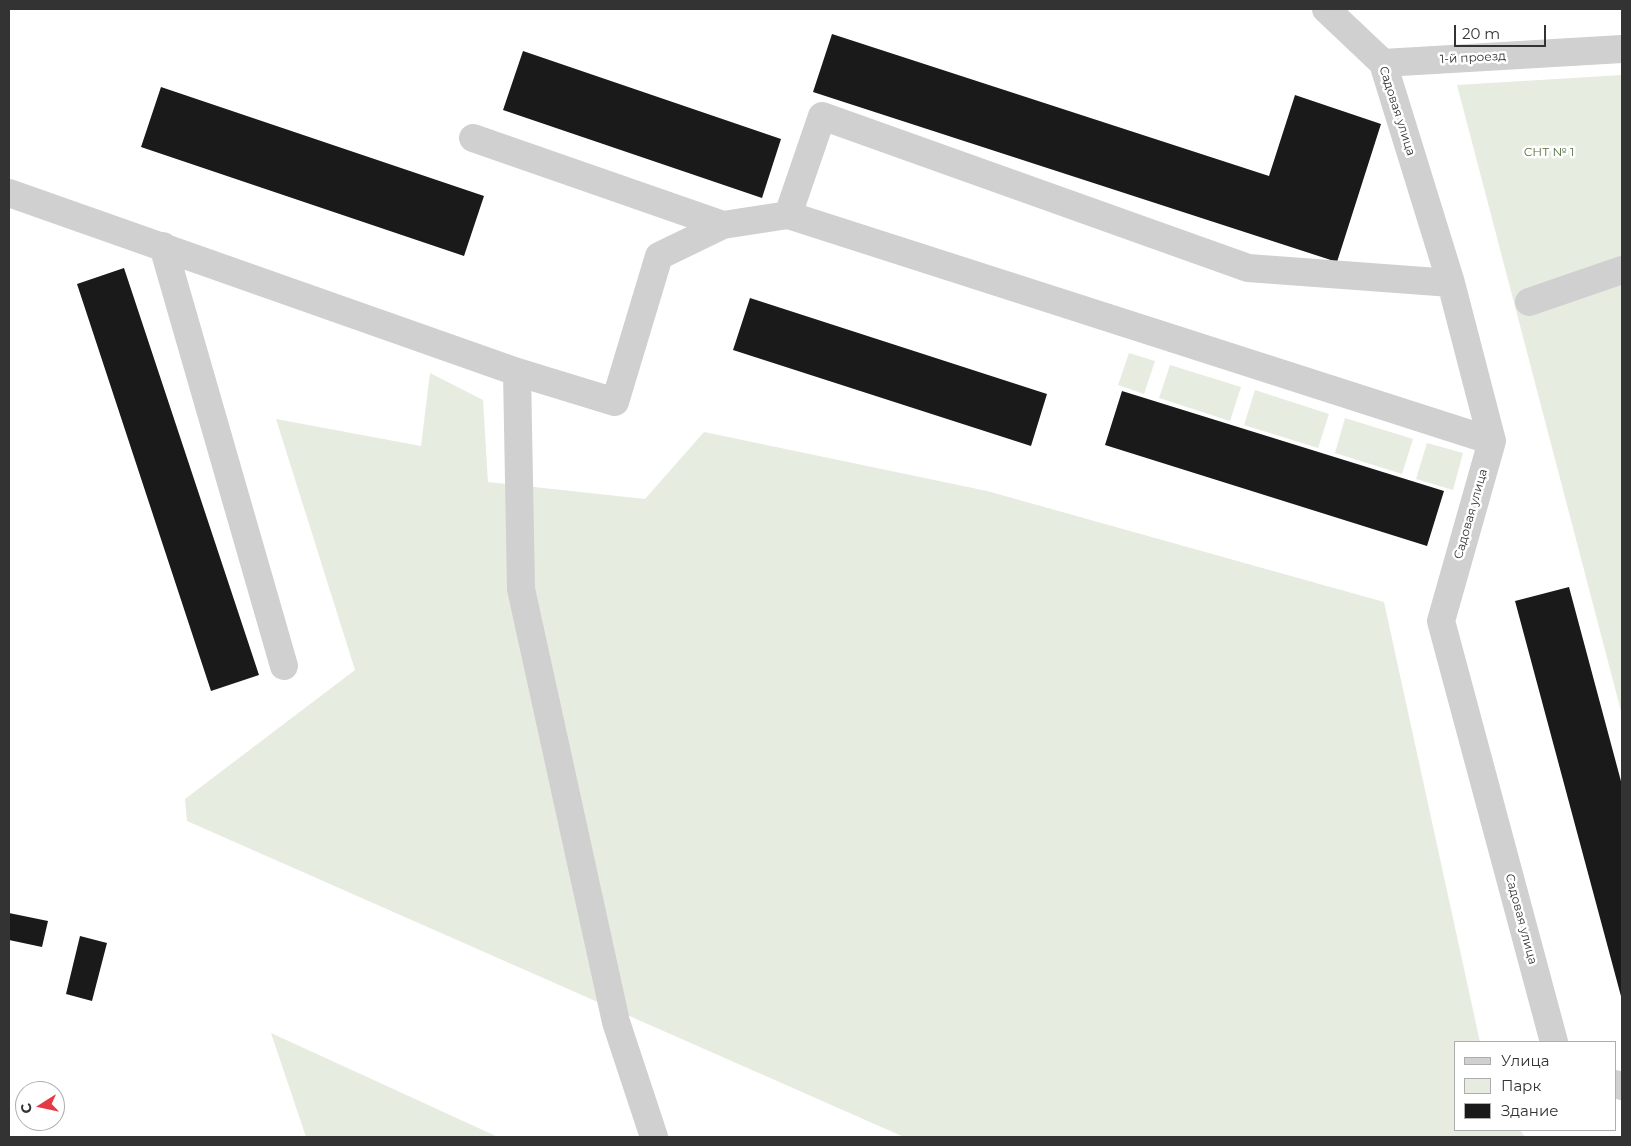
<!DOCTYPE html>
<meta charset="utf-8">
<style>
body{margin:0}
#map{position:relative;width:1631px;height:1146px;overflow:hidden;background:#fff;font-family:Montserrat,sans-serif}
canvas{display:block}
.frame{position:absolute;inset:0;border:10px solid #333;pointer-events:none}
.legend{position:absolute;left:1454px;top:1041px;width:162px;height:90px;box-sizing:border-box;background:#fff;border:1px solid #adadad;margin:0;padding:6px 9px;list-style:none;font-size:15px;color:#333}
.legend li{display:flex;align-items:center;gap:10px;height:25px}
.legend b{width:25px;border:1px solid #adadad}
.north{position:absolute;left:15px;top:1081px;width:50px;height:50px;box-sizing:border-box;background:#fff;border:1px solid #adadad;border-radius:50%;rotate:260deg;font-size:14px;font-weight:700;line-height:20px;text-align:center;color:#333}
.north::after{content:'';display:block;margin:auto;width:18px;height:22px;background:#e63946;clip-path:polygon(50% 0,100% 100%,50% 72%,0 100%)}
.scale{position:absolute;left:1454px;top:25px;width:92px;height:22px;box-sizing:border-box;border:2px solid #333;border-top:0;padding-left:6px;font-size:15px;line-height:18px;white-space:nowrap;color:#333;-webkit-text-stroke:4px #fff;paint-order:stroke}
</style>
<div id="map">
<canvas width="1631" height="1146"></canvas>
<div class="frame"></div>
<ul class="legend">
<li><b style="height:6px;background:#d0d0d0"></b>Улица</li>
<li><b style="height:14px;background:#e6ecdf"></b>Парк</li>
<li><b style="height:14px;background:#1a1a1a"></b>Здание</li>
</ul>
<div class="north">С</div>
<div class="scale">20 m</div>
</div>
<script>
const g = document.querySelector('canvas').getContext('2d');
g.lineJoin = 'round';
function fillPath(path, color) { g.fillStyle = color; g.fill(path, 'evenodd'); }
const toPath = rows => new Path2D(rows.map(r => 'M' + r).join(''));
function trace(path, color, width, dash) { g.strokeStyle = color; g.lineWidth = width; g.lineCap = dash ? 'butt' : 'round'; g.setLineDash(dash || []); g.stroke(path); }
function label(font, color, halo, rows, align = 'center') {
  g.font = font + ' Montserrat,sans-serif'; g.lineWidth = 5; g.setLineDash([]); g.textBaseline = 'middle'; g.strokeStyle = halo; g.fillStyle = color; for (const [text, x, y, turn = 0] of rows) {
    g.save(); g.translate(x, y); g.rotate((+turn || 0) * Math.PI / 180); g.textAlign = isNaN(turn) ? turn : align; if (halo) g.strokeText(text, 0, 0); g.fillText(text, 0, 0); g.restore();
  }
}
const green = toPath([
 [1622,75,1622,715,1457,85],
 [1129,353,1155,361,1144,394,1118,385],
 [1170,365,1241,387,1230,421,1159,398],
 [430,373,483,400,488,482,645,499,704,432,987,491,1384,602,1480,1042,1455,1042,1455,1130,1520,1130,1525,1137,904,1137,187,821,185,799,355,670,276,419,421,446],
 [1255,390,1329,414,1318,448,1244,425],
 [1345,418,1413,439,1402,474,1335,453],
 [1427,443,1463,453,1453,490,1416,479],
 [271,1033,498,1137,306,1137]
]);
const building = toPath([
 [832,34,1269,176,1295,95,1381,124,1337,262,813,92],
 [523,51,781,139,762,198,503,110],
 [161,87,484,196,464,256,141,147],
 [124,268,259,675,211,691,77,284],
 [750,298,1047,394,1031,446,733,350],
 [1122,391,1444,491,1427,546,1105,445],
 [1569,587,1622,785,1622,1000,1515,601],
 [9,913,48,921,42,947,9,940],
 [80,936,107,943,92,1001,66,994]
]);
const minor = toPath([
 [1326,9,1383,63,1451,283,1492,441,1441,621,1554,1042],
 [1383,63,1622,49],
 [473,138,723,225],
 [9,193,517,372,521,589,616,1022,654,1137],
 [788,215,822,116,1248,268,1451,283],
 [163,246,284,666],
 [1529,302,1622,270],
 [517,372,615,402,659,256,723,225,788,215,1492,441],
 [1615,1084,1622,1086]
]);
const streetNames = [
 ["1-й проезд",1473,58,-3],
 ["Садовая улица",1397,111,72],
 ["Садовая улица",1471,514,-74],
 ["Садовая улица",1521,919,75]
];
const parkNames = [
 ["СНТ № 1",1549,152]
];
fillPath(green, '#e6ecdf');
fillPath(building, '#1a1a1a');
trace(minor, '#d0d0d0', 28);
label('12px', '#333', '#fff', streetNames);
label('12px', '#56703f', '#fff', parkNames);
</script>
